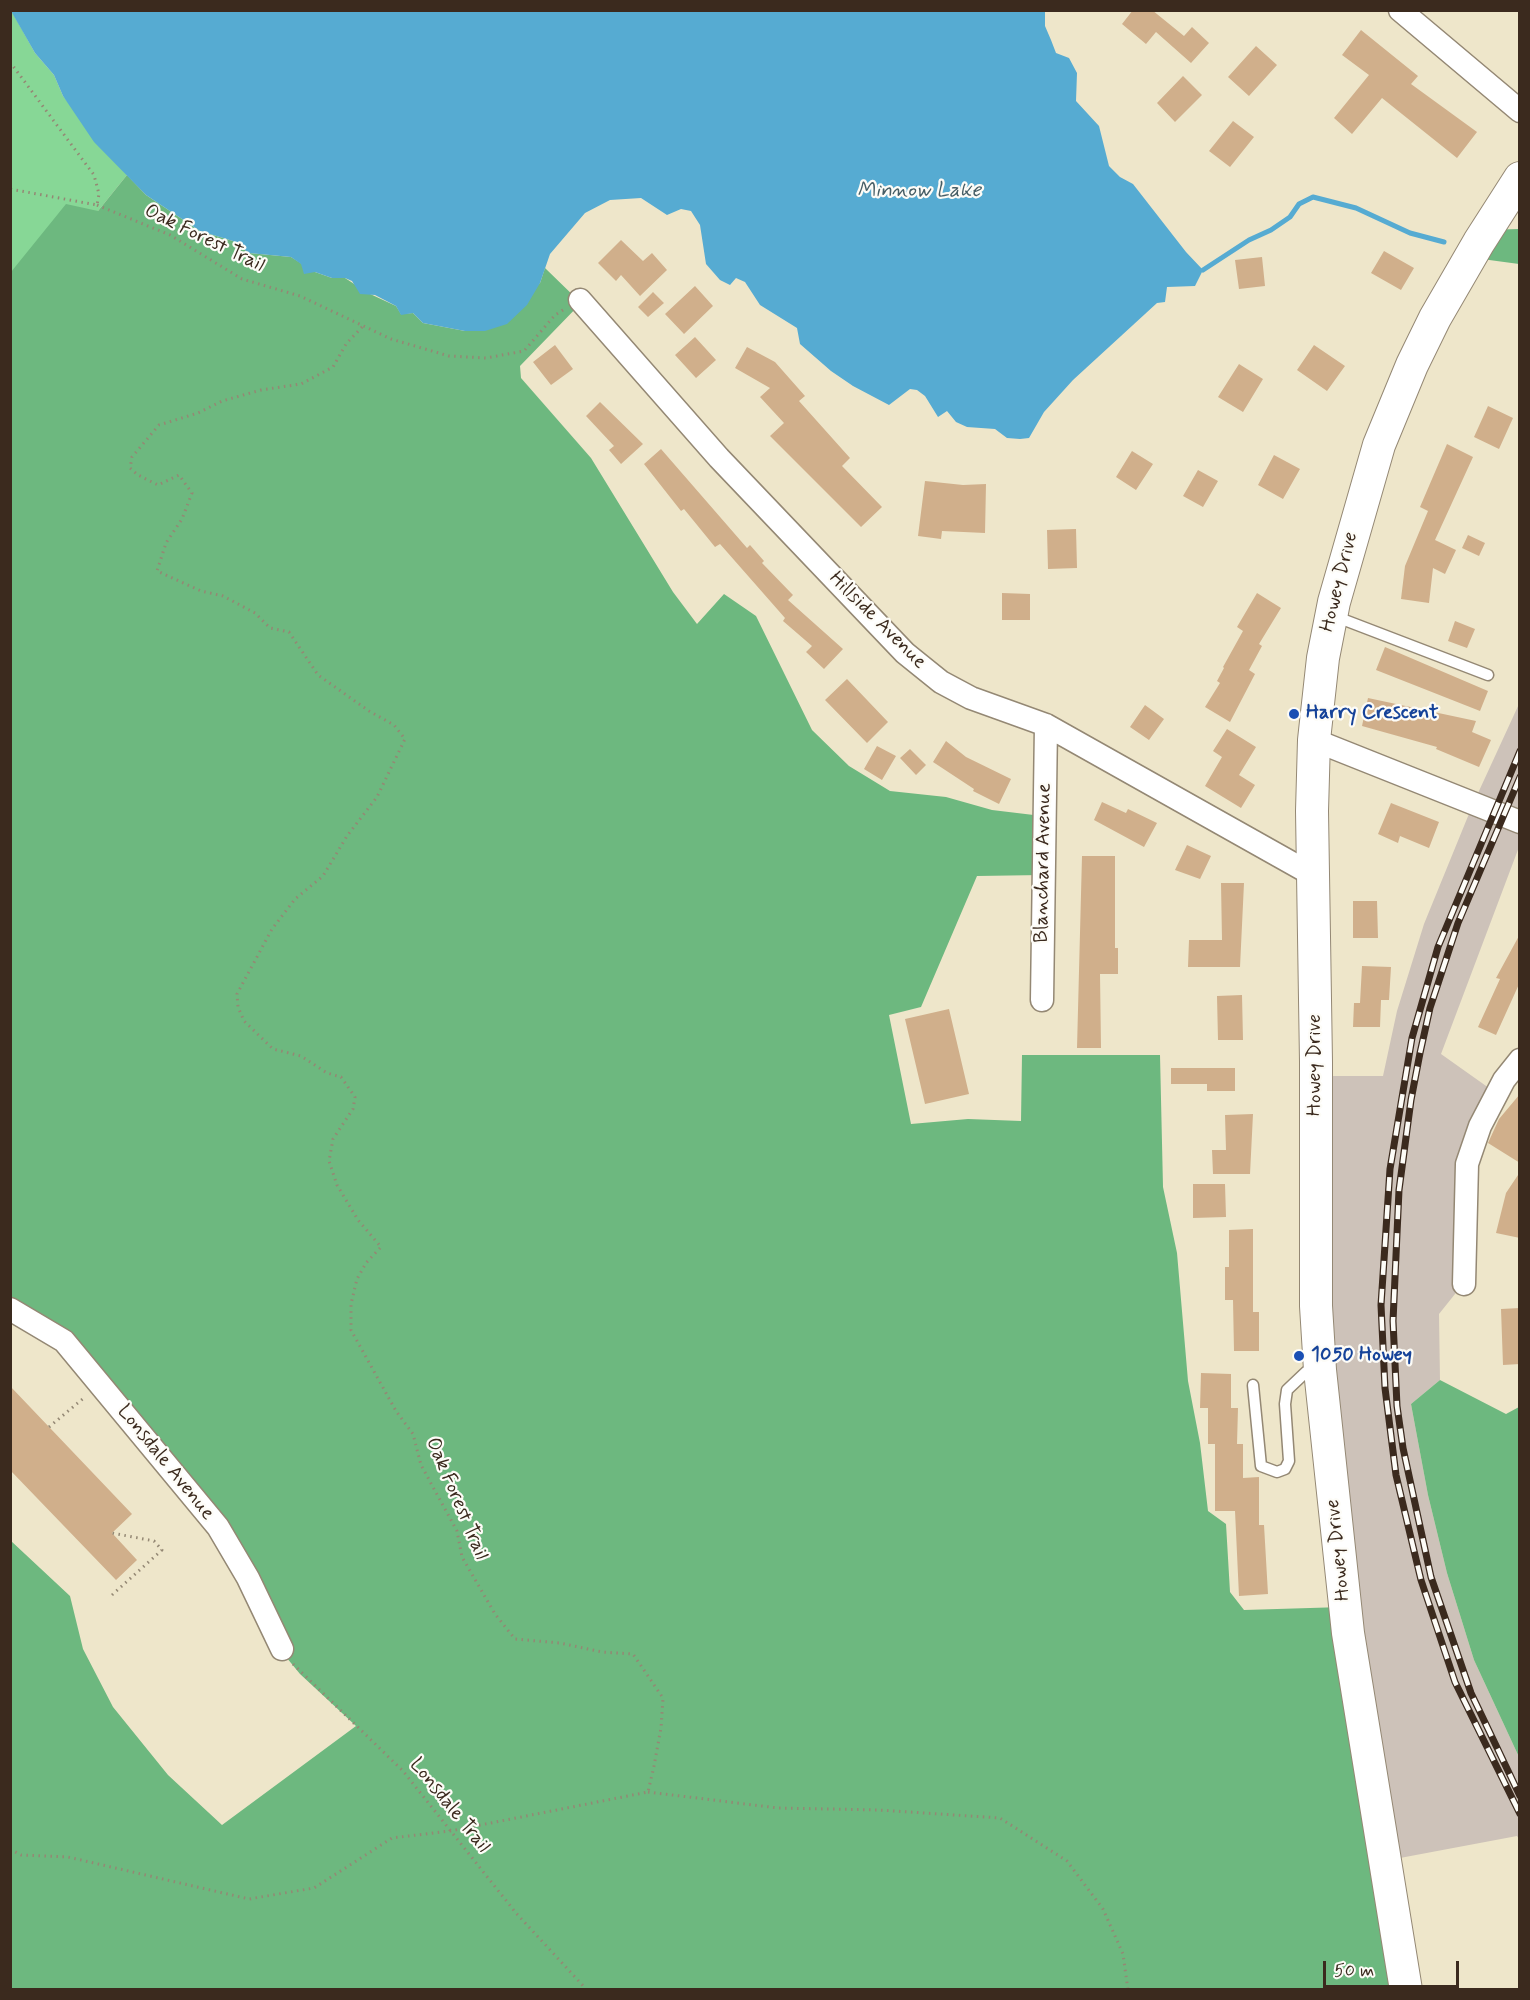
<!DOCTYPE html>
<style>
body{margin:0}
#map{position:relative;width:1530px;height:2000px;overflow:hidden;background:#eee6ca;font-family:Mynerve,sans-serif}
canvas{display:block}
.frame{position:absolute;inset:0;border:12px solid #3b2a1e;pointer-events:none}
.scale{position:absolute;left:1323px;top:1961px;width:136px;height:27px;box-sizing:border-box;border:3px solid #3b2a1e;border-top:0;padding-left:8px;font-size:18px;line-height:21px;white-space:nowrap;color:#3b2a1e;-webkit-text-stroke:4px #fdfcf7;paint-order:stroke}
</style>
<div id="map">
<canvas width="1530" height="2000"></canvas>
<div class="frame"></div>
<div class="scale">50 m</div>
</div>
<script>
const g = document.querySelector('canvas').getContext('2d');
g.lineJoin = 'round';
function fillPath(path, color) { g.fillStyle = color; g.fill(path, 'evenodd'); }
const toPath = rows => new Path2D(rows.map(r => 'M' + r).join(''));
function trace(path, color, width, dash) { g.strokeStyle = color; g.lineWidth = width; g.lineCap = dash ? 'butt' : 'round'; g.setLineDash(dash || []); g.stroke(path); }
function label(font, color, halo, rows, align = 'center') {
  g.font = font + ' Mynerve,sans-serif'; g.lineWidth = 4.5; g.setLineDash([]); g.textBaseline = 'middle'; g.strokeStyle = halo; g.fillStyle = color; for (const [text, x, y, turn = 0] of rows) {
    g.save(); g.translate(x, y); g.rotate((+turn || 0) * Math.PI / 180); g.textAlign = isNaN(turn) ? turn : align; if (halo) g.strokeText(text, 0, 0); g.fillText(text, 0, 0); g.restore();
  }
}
const industrial = toPath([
 [1519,704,1519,847,1441,1054,1496,1093,1478,1125,1463,1284,1439,1314,1440,1380,1411,1404,1428,1495,1447,1573,1474,1660,1519,1757,1519,1839,1517,1836,1384,1861,1347,1633,1315,1076,1383,1076,1397,1011,1424,924,1473,804]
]);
const green = toPath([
 [11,10,35,53,54,75,63,96,127,175,98,211,91,211,11,272]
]);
const forest = toPath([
 [127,175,146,195,200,231,233,241,249,253,291,257,315,272,332,278,345,278,368,293,396,306,401,314,413,313,423,323,465,331,540,283,545,268,581,303,520,366,521,378,591,458,673,592,697,624,724,594,756,616,812,730,849,766,890,791,946,797,992,810,1042,816,1042,875,977,876,921,1007,889,1015,911,1124,968,1119,1021,1121,1022,1055,1160,1055,1163,1187,1177,1253,1188,1381,1200,1443,1208,1511,1226,1524,1230,1592,1244,1610,1343,1607,1404,1989,11,1989,10,1540,70,1596,83,1649,113,1707,168,1775,222,1825,356,1726,300,1674,282,1652,247,1578,63,1341,11,1310,11,272,66,204,98,211],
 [1519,229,1519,264,1467,257,1484,230],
 [1440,1380,1506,1414,1519,1407,1519,1757,1474,1660,1447,1573,1428,1495,1411,1404]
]);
const water = toPath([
 [11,11,1045,11,1045,26,1051,40,1056,53,1069,58,1077,73,1076,101,1099,126,1109,166,1120,177,1133,184,1186,252,1203,270,1195,286,1167,287,1165,302,1157,303,1073,380,1044,412,1029,438,1020,439,1007,438,995,429,967,427,956,422,947,411,938,417,925,396,917,390,910,389,889,405,853,386,831,371,800,344,797,328,760,305,745,282,736,278,730,285,720,280,706,264,700,225,691,211,681,209,667,215,641,198,610,200,585,213,550,254,540,283,527,305,507,324,485,331,465,331,423,323,413,313,401,315,396,306,375,295,360,294,352,281,345,278,332,278,315,272,304,274,301,264,291,257,249,253,233,241,200,231,146,195,94,142,63,96,54,75,35,53]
]);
const stream = toPath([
 [1203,270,1249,240,1271,230,1290,217,1299,204,1313,197,1356,208,1410,233,1444,242]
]);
const building = toPath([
 [1133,10,1152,10,1184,36,1192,27,1209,43,1191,63,1156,32,1146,44,1122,24],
 [1361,30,1418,76,1411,84,1477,132,1457,158,1382,98,1352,134,1334,118,1369,75,1342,55],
 [1256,46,1277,65,1249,96,1228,77],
 [1183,76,1202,95,1175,122,1157,103],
 [1233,121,1254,137,1230,167,1209,151],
 [621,240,643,261,652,253,667,270,640,296,621,275,616,281,598,263],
 [1384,251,1414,268,1401,290,1371,273],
 [1262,257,1265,286,1239,289,1235,260],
 [695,286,713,306,684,334,665,314],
 [653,292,664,303,648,317,638,307],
 [695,337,716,360,696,378,675,355],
 [555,345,573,369,551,385,533,362],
 [1314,345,1345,366,1327,391,1297,370],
 [747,347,775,362,805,396,799,401,850,458,842,466,882,507,861,527,770,436,784,423,760,397,770,388,735,368],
 [1239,364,1263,379,1243,412,1218,397],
 [600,402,643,444,621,464,609,450,614,446,586,416],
 [1488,406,1513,418,1499,449,1474,437],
 [1447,444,1473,457,1435,540,1456,550,1445,574,1433,568,1429,603,1401,599,1405,566,1428,511,1420,507],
 [661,449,747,548,750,545,764,561,762,563,793,595,788,600,843,649,824,669,806,652,812,646,783,621,785,618,720,544,715,547,684,509,681,511,644,464],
 [1132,451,1153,464,1136,490,1116,477],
 [1274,455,1300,469,1283,499,1258,485],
 [1198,470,1218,481,1203,507,1183,496],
 [925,481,963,485,986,484,985,533,942,531,941,539,918,536],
 [1076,529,1077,568,1048,569,1047,530],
 [1468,535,1485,543,1479,556,1462,548],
 [1002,593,1030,594,1030,620,1002,620],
 [1257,593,1281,608,1259,644,1262,646,1249,670,1255,674,1230,722,1205,707,1220,683,1217,681,1224,668,1223,667,1243,631,1237,627],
 [1455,621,1475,629,1467,648,1448,641],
 [1385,647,1488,691,1480,711,1376,670],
 [847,679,888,722,867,743,825,700],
 [1368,698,1476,721,1472,732,1491,740,1479,767,1436,749,1437,747,1362,726],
 [1145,705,1164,719,1149,740,1130,727],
 [1227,729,1256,747,1239,775,1255,785,1241,808,1205,786,1222,757,1213,751],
 [946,741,966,757,1011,779,999,804,973,791,974,789,933,762],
 [877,746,896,756,882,780,864,769],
 [910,749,926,765,916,775,900,758],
 [1102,802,1126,813,1128,809,1157,823,1144,847,1094,820],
 [1391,803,1439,822,1429,848,1400,836,1398,843,1378,834],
 [1187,845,1211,856,1200,879,1175,870],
 [1082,856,1115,856,1115,948,1118,948,1118,974,1100,974,1101,1048,1077,1048],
 [1221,883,1244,883,1240,967,1188,967,1189,940,1222,940],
 [1353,901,1377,901,1378,938,1353,938],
 [1520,934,1520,982,1496,1035,1478,1027,1500,979,1496,978],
 [1362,966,1391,967,1389,1000,1381,1000,1380,1027,1353,1027,1354,1003,1360,1003],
 [1242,995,1243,1040,1218,1040,1217,996],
 [949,1009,969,1094,925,1104,905,1019],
 [1171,1068,1235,1068,1235,1091,1207,1091,1207,1084,1171,1084],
 [1520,1094,1520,1163,1488,1143,1499,1119],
 [1253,1114,1250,1174,1213,1174,1212,1150,1226,1150,1225,1115],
 [1520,1172,1520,1238,1496,1233,1506,1193],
 [1193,1184,1225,1184,1226,1217,1193,1218],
 [1253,1229,1253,1312,1259,1312,1259,1351,1234,1351,1233,1300,1225,1300,1225,1267,1229,1267,1229,1230],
 [1520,1308,1520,1364,1503,1365,1501,1309],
 [1201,1373,1231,1374,1231,1408,1238,1408,1237,1444,1243,1444,1243,1478,1259,1477,1259,1525,1264,1525,1268,1594,1239,1596,1235,1511,1215,1511,1215,1444,1208,1444,1208,1408,1200,1408],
 [10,1386,132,1514,112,1533,137,1560,116,1580,10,1470]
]);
const path = toPath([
 [10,62,94,175,99,194,97,205,10,189],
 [97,205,170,235,242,279,300,296,391,339,449,356,486,358,524,351,555,315,563,310],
 [49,1427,85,1397],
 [112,1595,162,1550,154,1541,112,1533],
 [293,1664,403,1771,516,1913,587,1990],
 [648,1792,778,1808,879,1810,1000,1818,1067,1861,1103,1909,1123,1954,1128,1990],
 [10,1849,21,1855,68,1857,249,1899,314,1888,392,1838,450,1831,648,1792,654,1766,661,1728,663,1698,633,1654,602,1652,560,1643,515,1639,495,1614,462,1557,457,1531,421,1465,413,1434,396,1411,351,1330,351,1304,357,1279,366,1263,381,1247,358,1220,337,1185,329,1161,333,1139,353,1109,355,1097,341,1077,327,1073,301,1056,273,1049,244,1021,238,1007,237,994,272,929,295,899,323,876,347,836,377,797,405,739,394,725,369,711,318,675,289,632,270,628,255,613,223,596,201,591,157,571,166,543,182,519,192,493,179,475,158,485,138,475,130,468,132,457,159,425,198,413,222,401,261,390,301,384,333,367,346,344,363,326]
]);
const lane = toPath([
 [1334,616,1488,675],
 [1253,1385,1261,1466,1277,1472,1285,1469,1289,1461,1285,1404,1287,1390,1306,1372,1317,1370]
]);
const street = toPath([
 [1400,10,1520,111],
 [580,300,719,458,905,653,941,682,971,698,1046,725,1313,875],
 [1314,740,1520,822],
 [1042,1000,1046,725],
 [1464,1284,1467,1164,1480,1126,1504,1080,1520,1060],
 [10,1309,64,1341,218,1527,248,1578,282,1649]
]);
const secondary = toPath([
 [1406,1990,1348,1633,1320,1370,1316,1306,1316,1062,1312,811,1314,740,1323,658,1334,602,1379,445,1412,365,1435,318,1479,242,1520,178]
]);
const rail = toPath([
 [1520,751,1438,947,1412,1038,1390,1169,1381,1305,1385,1388,1396,1475,1421,1580,1455,1682,1520,1814],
 [1520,777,1458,923,1430,1008,1420,1053,1411,1100,1399,1190,1393,1321,1397,1406,1403,1448,1431,1577,1471,1693,1520,1796]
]);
const markers = [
 [1294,714,6,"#1a4fb4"],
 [1299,1356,6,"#1a4fb4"]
];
const streetNames = [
 ["Oak Forest Trail",204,239,26],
 ["Howey Drive",1340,582,-76],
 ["Hillside Avenue",877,621,45],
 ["Blanchard Avenue",1044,863,-89],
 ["Howey Drive",1316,1065,-90],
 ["Lonsdale Avenue",165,1463,51],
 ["Oak Forest Trail",456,1499,67],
 ["Howey Drive",1339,1550,-96],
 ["Lonsdale Trail",449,1806,51]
];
const transitNames = [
 ["Harry Crescent",1306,714],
 ["1050 Howey",1311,1356]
];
const waterNames = [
 ["Minnow Lake",919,192]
];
fillPath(industrial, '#cdc2b9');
fillPath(green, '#87d796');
fillPath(forest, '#6db87f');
fillPath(water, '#56abd2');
trace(stream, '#56abd2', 5);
fillPath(building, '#d0af8b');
trace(lane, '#948874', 13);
trace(street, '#948874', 25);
trace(secondary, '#948874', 34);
trace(path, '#948874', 3, [1.5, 4.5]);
trace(lane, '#fff', 10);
trace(street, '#fff', 22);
trace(secondary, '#fff', 32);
trace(rail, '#3b2a1e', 7);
trace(rail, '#fdfcf7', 4.5, [14]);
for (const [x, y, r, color] of markers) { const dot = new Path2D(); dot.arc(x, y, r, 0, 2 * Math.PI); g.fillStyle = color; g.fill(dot); trace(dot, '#fdfcf7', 2); }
label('20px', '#3b2a1e', '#fdfcf7', streetNames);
label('bold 20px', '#164399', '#fdfcf7', transitNames, 'left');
label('italic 21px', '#465e66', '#fdfcf7', waterNames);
</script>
